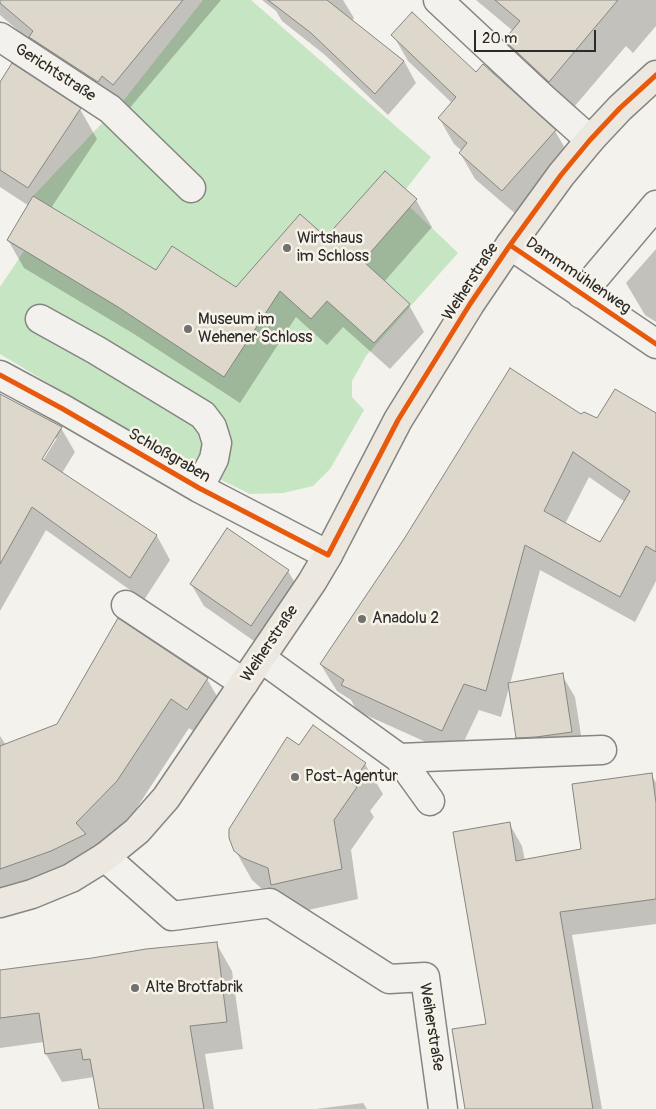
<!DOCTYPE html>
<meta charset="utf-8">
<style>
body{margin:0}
#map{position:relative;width:656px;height:1109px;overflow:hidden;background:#f4f2ec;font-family:Pangolin,sans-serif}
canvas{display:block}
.scale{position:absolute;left:474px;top:30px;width:122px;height:22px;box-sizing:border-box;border:2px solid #2b2b2b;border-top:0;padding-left:6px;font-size:15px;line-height:18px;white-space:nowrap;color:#2b2b2b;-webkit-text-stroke:4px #f7f3e8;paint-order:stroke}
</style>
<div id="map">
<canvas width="656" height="1109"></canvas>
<div class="scale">20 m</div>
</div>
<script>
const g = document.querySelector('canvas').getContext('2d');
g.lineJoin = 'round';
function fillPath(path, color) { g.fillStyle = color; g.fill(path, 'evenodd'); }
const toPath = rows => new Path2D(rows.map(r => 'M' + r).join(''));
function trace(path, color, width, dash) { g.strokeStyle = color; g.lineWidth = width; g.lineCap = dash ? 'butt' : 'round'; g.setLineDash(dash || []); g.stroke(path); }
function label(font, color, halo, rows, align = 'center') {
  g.font = font + ' Pangolin,sans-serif'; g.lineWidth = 5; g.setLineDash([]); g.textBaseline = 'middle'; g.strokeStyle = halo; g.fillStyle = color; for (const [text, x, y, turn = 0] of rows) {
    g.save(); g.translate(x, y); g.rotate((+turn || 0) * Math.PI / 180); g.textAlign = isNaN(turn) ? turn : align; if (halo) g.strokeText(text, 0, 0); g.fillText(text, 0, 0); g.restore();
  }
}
const green = toPath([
 [203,0,251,0,431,157,406,189,417,199,410,207,458,253,366,356,352,381,352,397,364,410,330,469,313,486,283,493,250,494,160,450,0,354,0,287,24,251,7,241,33,196,123,101]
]);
const shadow = toPath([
 [0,0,221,0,128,110,34,44,0,15],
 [262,0,343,0,354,18,352,21,404,61,416,83,388,115,325,55,282,21,276,11],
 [476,0,656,0,656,26,633,53,626,46,568,114,524,73,505,40,513,31],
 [393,35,476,74,555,131,570,157,518,216,475,179,460,153,462,151,454,144,439,118,452,103,408,61],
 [0,84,80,109,97,139,51,208,156,271,236,289,326,239,416,200,432,227,384,282,409,305,424,332,390,369,343,327,327,345,296,317,240,403,134,334,24,268,8,240,29,206,0,187],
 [656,249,656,322,645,315,626,283],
 [0,395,61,428,75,452,62,473,157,536,170,560,144,600,46,530,0,611],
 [54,438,57,438,40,465,38,464],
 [656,414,656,581,635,622,540,570,510,684,562,675,575,697,584,754,530,759,517,737,510,684,501,717,479,710,457,756,357,711,351,700,337,691,321,665,581,415,598,420],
 [589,477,625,502,600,544,565,524],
 [288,571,301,593,264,648,204,606,191,584],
 [118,620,207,679,225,710,205,739,189,728,134,812,95,852,0,901,0,736,6,745,58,725],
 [313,727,365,764,383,794,370,811,374,817,351,850,358,899,290,914,278,894,261,888,252,880,235,850],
 [651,774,656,783,656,924,572,935,602,1109,466,1109,487,1025,509,823,522,846,525,861,582,850],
 [216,943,232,971,243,1049,205,1054,214,1109,100,1109,94,1077,62,1082,46,1054,44,1042,0,1048,0,971],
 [363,1103,367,1109,316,1109]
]);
const building = toPath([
 [0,0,183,0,113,85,102,76,98,82,29,37,33,31,0,3,0,0],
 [268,0,327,0,404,61,375,94,311,33,268,0],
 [495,0,618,0,549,82,504,40,520,21,495,0],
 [412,12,476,72,483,64,556,130,502,191,459,153,467,143,438,118,456,97,391,35,412,12],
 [12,63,81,108,28,188,0,170,0,82,12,63],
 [385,171,417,199,363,261,410,304,374,343,327,301,311,319,280,291,224,377,118,307,7,240,33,196,156,270,172,246,236,287,300,214,326,237,385,171],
 [510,368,581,414,584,412,597,418,615,389,656,413,656,552,646,546,620,597,525,545,486,691,464,684,442,731,341,685,344,680,320,664,404,539,510,368],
 [573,452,630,491,600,542,544,511,573,452],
 [0,394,62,427,42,459,157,535,130,578,32,507,0,564,0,394],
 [227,528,289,570,251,626,190,584,227,528],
 [118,618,208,678,187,710,171,699,117,781,76,823,86,834,51,851,0,869,0,746,57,724,118,618],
 [563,673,572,732,536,737,516,738,508,683,563,673],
 [313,725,366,763,352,783,357,787,334,820,342,869,271,885,268,868,243,858,234,851,229,838,229,829,287,737,299,745,313,725],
 [652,773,656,803,656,899,560,912,593,1109,465,1109,452,1029,486,1024,453,832,510,822,516,861,581,849,572,784,652,773],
 [217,942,227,1022,190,1026,204,1109,99,1109,90,1059,83,1060,81,1049,45,1054,39,1013,0,1018,0,970,92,958,146,949,217,942]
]);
const minor = toPath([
 [438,0,543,98,590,140],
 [0,37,110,109,191,188],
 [510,245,656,344],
 [581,294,656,205],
 [40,319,96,350,203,415,212,427,217,443,214,459,199,488],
 [0,375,63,409,199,488,328,555],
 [126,605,244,683],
 [261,658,399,758,602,750],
 [399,758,430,801],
 [105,857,172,916,270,903,389,979,425,977,443,1109]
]);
const major = toPath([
 [0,903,32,894,71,878,105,857,137,831,166,798,312,582,328,555,398,420,470,304,510,245,561,175,590,140,620,108,656,75]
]);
const cycleway = toPath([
 [510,245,656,344],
 [0,375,63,409,199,488,328,555,398,420,470,304,510,245,561,175,590,140,620,108,656,75]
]);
const markers = [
 [287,248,5,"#71716f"],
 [188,329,5,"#71716f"],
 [362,619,5,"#71716f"],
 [295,777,5,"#71716f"],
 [135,988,5,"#71716f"]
];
const streetNames = [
 ["Gerichtstraße",55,73,33],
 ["Dammmühlenweg",578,276,34],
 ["Weiherstraße",471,282,-57],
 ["Schloßgraben",169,456,30],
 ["Weiherstraße",270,644,-56],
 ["Weiherstraße",431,1027,81]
];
const poiNames = [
 ["Wirtshaus",297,239],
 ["im Schloss",297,257],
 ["Museum im",198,320],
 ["Wehener Schloss",198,338],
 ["Anadolu 2",372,619],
 ["Post-Agentur",305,777],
 ["Alte Brotfabrik",145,988]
];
fillPath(green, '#c6e5c2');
fillPath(shadow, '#0003');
fillPath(building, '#ded8cc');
trace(building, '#858582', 1);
trace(minor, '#858582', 31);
trace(major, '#858582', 31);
trace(minor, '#f2f1ed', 28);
trace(major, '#ece8df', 28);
trace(cycleway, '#e8590c', 5);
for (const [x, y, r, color] of markers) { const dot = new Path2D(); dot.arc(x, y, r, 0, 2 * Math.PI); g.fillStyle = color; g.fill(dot); trace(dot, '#f7f3e8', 2); }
label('16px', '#2b2b2b', '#f7f3e8', streetNames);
label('16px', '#2b2b2b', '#f7f3e8', poiNames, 'left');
</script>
